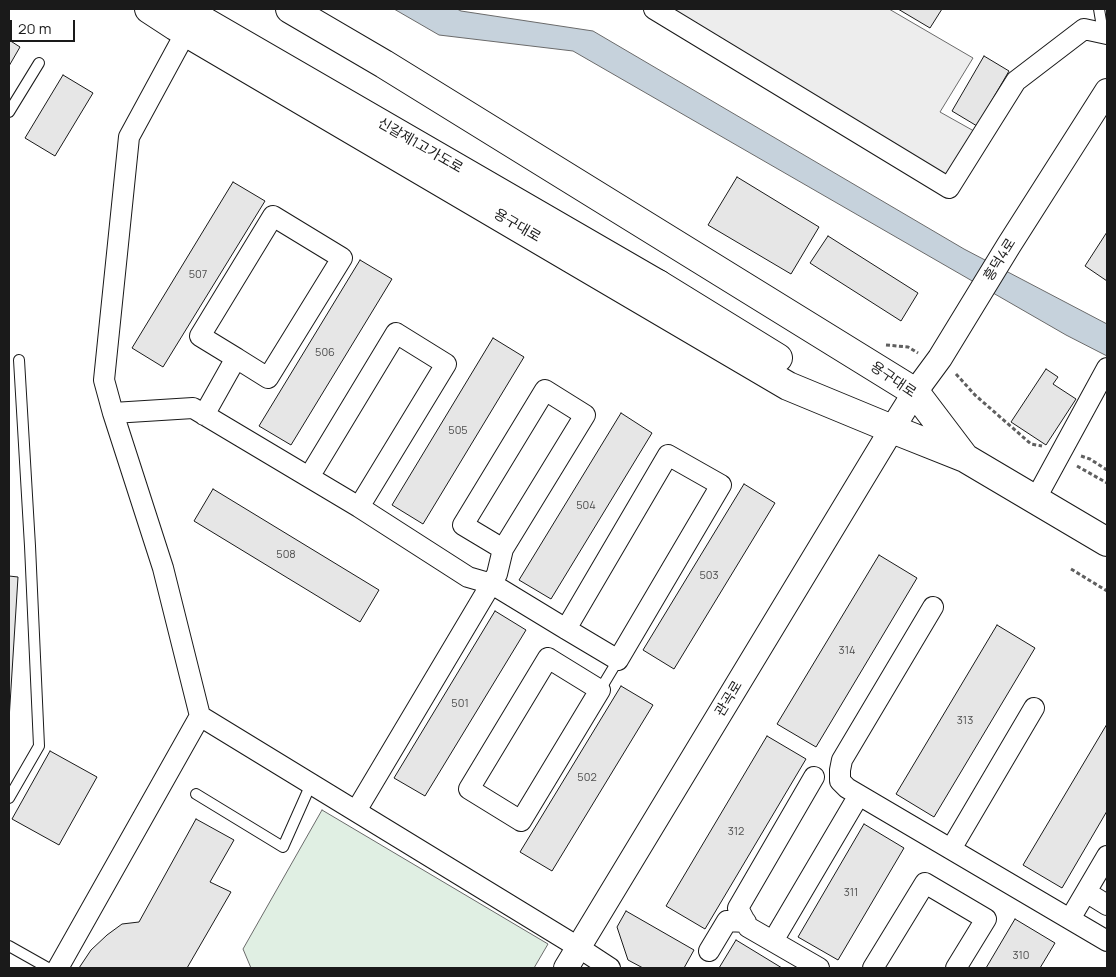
<!DOCTYPE html>
<meta charset="utf-8">
<style>
body{margin:0}
#map{position:relative;width:1116px;height:977px;overflow:hidden;background:#fff;font-family:Manrope,sans-serif}
canvas{display:block}
.frame{position:absolute;inset:0;border:10px solid #1a1a1a;pointer-events:none}
.scale{position:absolute;left:10px;top:20px;width:65px;height:22px;box-sizing:border-box;border:2px solid #1a1a1a;border-top:0;padding-left:6px;font-size:15px;line-height:18px;white-space:nowrap;color:#1a1a1a;-webkit-text-stroke:4px #fff;paint-order:stroke}
</style>
<div id="map">
<canvas width="1116" height="977"></canvas>
<div class="frame"></div>
<div class="scale">20 m</div>
</div>
<script>
const g = document.querySelector('canvas').getContext('2d');
g.lineJoin = 'round';
function fillPath(path, color) { g.fillStyle = color; g.fill(path, 'evenodd'); }
const toPath = rows => new Path2D(rows.map(r => 'M' + r).join(''));
function trace(path, color, width, dash) { g.strokeStyle = color; g.lineWidth = width; g.lineCap = dash ? 'butt' : 'round'; g.setLineDash(dash || []); g.stroke(path); }
function label(font, color, halo, rows, align = 'center') {
  g.font = font + ' Manrope,"Noto Sans KR",sans-serif'; g.lineWidth = 4; g.setLineDash([]); g.textBaseline = 'middle'; g.strokeStyle = halo; g.fillStyle = color; for (const [text, x, y, turn = 0] of rows) {
    g.save(); g.translate(x, y); g.rotate((+turn || 0) * Math.PI / 180); g.textAlign = isNaN(turn) ? turn : align; if (halo) g.strokeText(text, 0, 0); g.fillText(text, 0, 0); g.restore();
  }
}
const green = toPath([
 [322,810,548,944,534,968,251,968,243,949,322,810]
]);
const parking = toPath([
 [654,9,889,9,973,58,940,112,981,135,949,188,654,9]
]);
const water = toPath([
 [394,9,457,9,461,11,593,31,964,249,1107,324,1107,356,1066,335,573,51,439,35,394,9]
]);
const building = toPath([
 [898,9,942,9,930,28,898,9],
 [9,40,20,47,9,66,9,40],
 [984,56,1009,71,977,126,952,111,984,56],
 [63,75,93,93,55,156,25,138,63,75],
 [737,177,819,227,791,274,708,225,737,177],
 [233,182,265,201,163,367,132,348,233,182],
 [1107,232,1107,281,1085,266,1107,232],
 [828,236,918,293,901,321,810,263,828,236],
 [360,260,392,279,291,445,259,426,360,260],
 [493,338,524,357,423,524,392,505,493,338],
 [1046,369,1058,377,1053,384,1076,399,1046,445,1011,422,1046,369],
 [621,413,652,433,551,599,519,580,621,413],
 [744,484,775,503,674,669,643,650,744,484],
 [213,489,379,590,360,622,194,521,213,489],
 [879,555,917,578,816,747,777,724,879,555],
 [9,576,18,577,9,720,9,576],
 [495,611,526,630,425,796,394,778,495,611],
 [997,625,1035,648,934,817,896,794,997,625],
 [621,686,653,705,552,871,520,852,621,686],
 [1107,724,1107,811,1062,888,1023,865,1107,724],
 [767,736,806,759,705,929,666,906,767,736],
 [50,751,97,777,59,845,12,819,50,751],
 [196,819,234,840,210,882,231,892,187,968,79,968,91,950,107,935,122,924,139,922,196,819],
 [864,824,904,848,838,960,798,937,864,824],
 [626,911,694,950,684,968,643,968,628,960,617,927,626,911],
 [1015,919,1055,943,1040,968,986,968,1015,919],
 [736,940,782,968,719,968,736,940]
]);
const path = toPath([
 [886,345,908,347,918,353],
 [956,374,975,395,1031,444,1042,446],
 [1081,456,1090,459,1107,470],
 [1077,466,1107,483],
 [1071,569,1107,591]
]);
const service = toPath([
 [1099,9,1103,33],
 [9,112,39,63],
 [600,690,618,660],
 [196,794,283,847,311,784],
 [9,798,39,746,30,546,19,360],
 [9,946,48,968]
]);
const minor = toPath([
 [654,9,949,188,1016,81,1084,29,1107,34],
 [113,413,193,408,359,507,468,577,492,584,566,629,618,660,721,485,668,455,566,629],
 [204,415,236,358,268,378,342,258,273,216,200,336,236,358],
 [309,477,396,333,446,364,359,507],
 [1035,500,1107,368],
 [933,607,842,760,840,770,840,781,847,788,1107,941],
 [548,658,600,690,521,821,469,789,548,658],
 [200,716,578,947,610,968],
 [814,777,738,908,748,927,819,968],
 [356,811,497,574,503,549,585,415,545,390,463,525,503,549],
 [951,849,1034,708],
 [1086,892,1107,905],
 [1070,919,1107,856],
 [773,941,859,795],
 [709,951,727,921,746,922],
 [58,968,200,716,163,568,113,413,104,380,129,137,186,32],
 [873,968,925,883,986,919,956,968]
]);
const tertiary = toPath([
 [566,968,892,429,915,392,940,358,1009,245,1107,91]
]);
const secondary = toPath([
 [183,9,658,284]
]);
const primary = toPath([
 [149,9,175,26,788,386,892,429,965,458,1107,542],
 [290,9,384,64,915,392,965,458],
 [658,284,778,358]
]);
const numberNames = [
 ["507",198,275],
 ["506",325,353],
 ["505",458,431],
 ["504",586,506],
 ["508",286,555],
 ["503",709,576],
 ["314",847,651],
 ["501",460,704],
 ["313",965,721],
 ["502",587,778],
 ["312",736,832],
 ["311",851,893],
 ["310",1021,956]
];
const streetNames = [
 ["신갈제1고가도로",420,146,30],
 ["용구대로",517,226,30],
 ["흥덕4로",1000,260,-58],
 ["용구대로",893,380,34],
 ["관곡로",729,699,-59]
];
fillPath(green, '#e0efe3');
trace(green, '#6a6a6a', 1);
fillPath(parking, '#ededed');
trace(parking, '#6a6a6a', 1);
fillPath(water, '#c6d2dc');
trace(water, '#6a6a6a', 1);
fillPath(building, '#e6e6e6');
trace(building, '#1a1a1a', 1);
trace(service, '#1a1a1a', 12);
trace(minor, '#1a1a1a', 22);
trace(tertiary, '#1a1a1a', 26);
trace(secondary, '#1a1a1a', 30);
trace(primary, '#1a1a1a', 30);
trace(path, '#5f5f5f', 3, [4, 2.5]);
trace(service, '#fff', 10);
trace(minor, '#fff', 20);
trace(tertiary, '#fff', 24);
trace(secondary, '#fff', 28);
trace(primary, '#fff', 28);
label('11px', '#4d4d4d', null, numberNames);
label('14px', '#1a1a1a', '#fff', streetNames);
</script>
